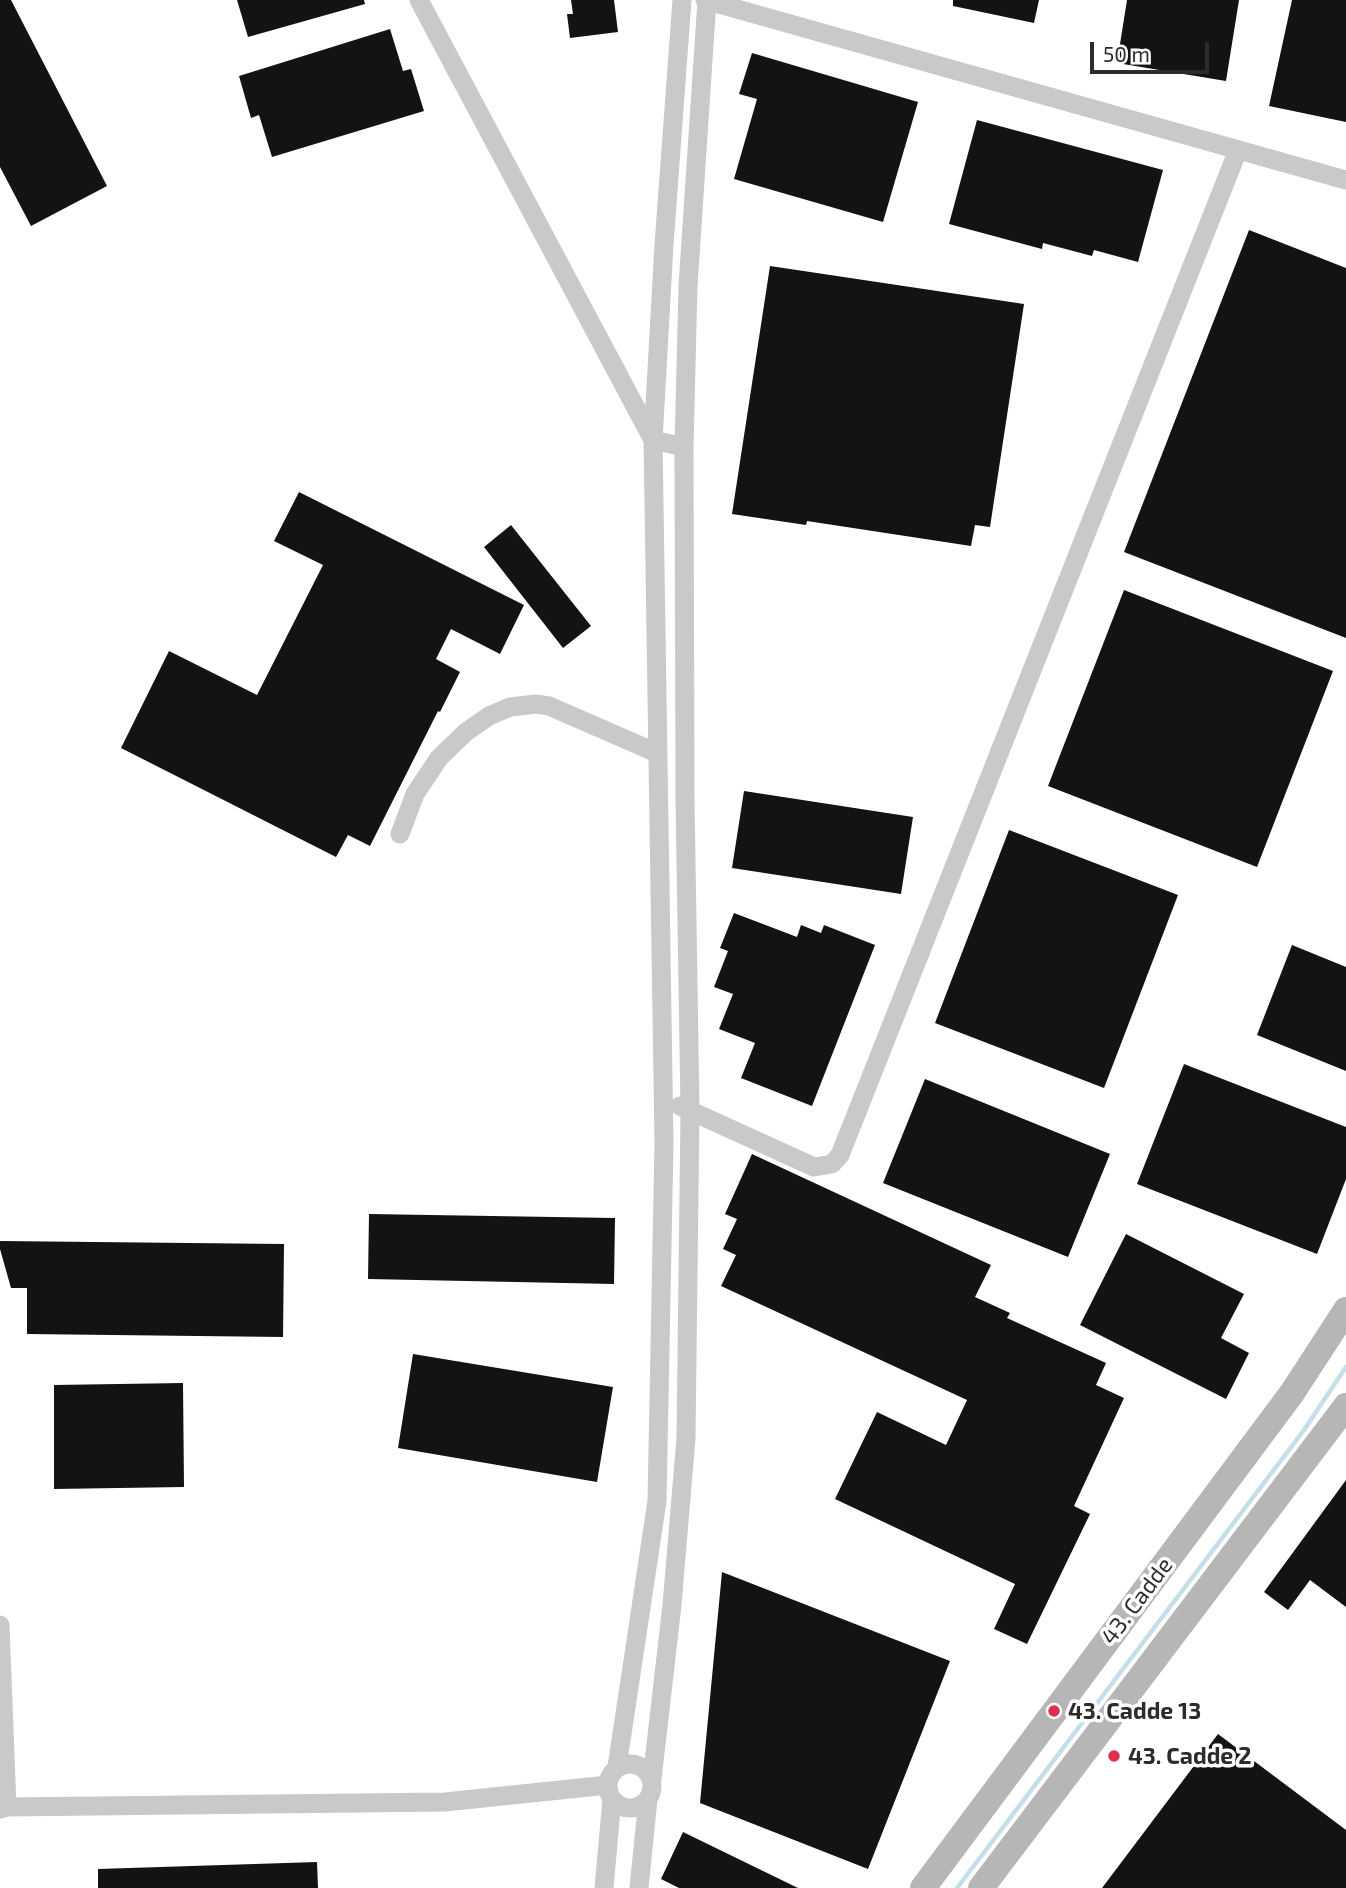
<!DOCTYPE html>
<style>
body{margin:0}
#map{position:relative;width:1346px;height:1888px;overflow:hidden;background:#fff;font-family:"Exo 2",sans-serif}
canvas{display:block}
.scale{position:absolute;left:1090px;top:42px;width:119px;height:32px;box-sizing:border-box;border:4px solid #2c2c2c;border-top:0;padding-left:9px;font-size:21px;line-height:24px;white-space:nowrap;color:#2c2c2c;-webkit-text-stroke:5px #fff;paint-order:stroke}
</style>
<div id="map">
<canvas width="1346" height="1888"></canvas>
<div class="scale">50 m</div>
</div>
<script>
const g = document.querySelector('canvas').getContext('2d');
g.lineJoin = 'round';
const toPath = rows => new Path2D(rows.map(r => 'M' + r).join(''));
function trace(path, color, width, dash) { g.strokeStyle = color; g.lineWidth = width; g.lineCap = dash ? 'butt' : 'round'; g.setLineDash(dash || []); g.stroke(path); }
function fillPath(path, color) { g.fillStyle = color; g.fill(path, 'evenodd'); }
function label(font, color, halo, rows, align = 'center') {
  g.font = font + ' "Exo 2",sans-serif'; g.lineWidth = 7; g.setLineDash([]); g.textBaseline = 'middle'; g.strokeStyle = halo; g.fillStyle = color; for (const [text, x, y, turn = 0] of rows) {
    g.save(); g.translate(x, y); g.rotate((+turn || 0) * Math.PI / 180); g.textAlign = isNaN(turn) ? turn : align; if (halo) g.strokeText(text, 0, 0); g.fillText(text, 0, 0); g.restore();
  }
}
const stream = toPath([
 [957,1888,1304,1430,1346,1367]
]);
const building = toPath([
 [0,0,11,0,107,186,31,226,0,167],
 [237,0,364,0,365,4,248,37],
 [571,0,614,0,618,32,570,38,567,14,573,14],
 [953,0,1039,0,1034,23,953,6],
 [1127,0,1239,0,1226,81,1117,63],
 [1292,0,1346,0,1346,122,1269,106],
 [390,29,403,71,411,69,424,111,272,157,259,115,251,118,239,76],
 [752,53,918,102,883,222,734,179,757,99,739,94],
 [977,120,1163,170,1138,262,1094,250,1092,256,1043,243,1042,249,949,224],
 [1249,230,1346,268,1346,638,1124,552],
 [770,266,1024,304,990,527,975,525,971,546,807,521,806,525,732,514],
 [299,492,524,605,500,654,451,629,436,659,460,672,440,712,438,711,370,846,348,835,336,857,121,748,169,651,257,695,323,565,274,541],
 [511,525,591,626,563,648,484,547],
 [1124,590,1333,671,1257,867,1048,786],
 [744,791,913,817,901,894,732,868],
 [1009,830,1178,895,1104,1088,935,1023],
 [734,913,797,937,801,925,821,933,824,925,875,945,812,1106,741,1078,755,1043,719,1029,733,994,714,987,728,951,720,948],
 [1292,945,1346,967,1346,1071,1257,1035],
 [1184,1064,1346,1127,1346,1179,1317,1254,1137,1184],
 [925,1079,1110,1154,1068,1257,883,1183],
 [752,1154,991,1265,975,1297,1010,1313,1007,1318,1106,1363,1096,1385,1124,1398,1074,1506,1090,1514,1027,1644,994,1629,1015,1584,835,1499,877,1412,946,1445,967,1400,721,1286,736,1255,723,1249,737,1219,725,1214],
 [369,1214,615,1218,614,1284,368,1279],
 [1126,1234,1244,1294,1221,1338,1249,1353,1226,1399,1080,1325],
 [0,1241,284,1244,283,1337,27,1334,27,1288,11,1288,0,1249],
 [413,1354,613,1387,597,1482,398,1448],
 [183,1383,184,1487,54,1489,54,1385],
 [1346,1480,1346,1607,1310,1580,1288,1610,1264,1592],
 [722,1572,950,1661,868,1869,700,1803],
 [1218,1734,1346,1830,1346,1888,1102,1888],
 [683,1832,798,1888,679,1888,661,1879],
 [317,1862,318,1888,98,1888,98,1869]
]);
const street = toPath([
 [419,0,653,440,684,447],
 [705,0,1346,180],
 [400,834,415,794,439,758,466,732,489,716,510,707,536,704,549,706,657,753],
 [680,1106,814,1167,832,1164,840,1155,1238,150],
 [0,1625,7,1807,0,1809],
 '608 1786a22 22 0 1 1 44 0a22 22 0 1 1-44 0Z',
 [617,1767,657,1501,664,1143,653,440,664,245,682,0],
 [652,1779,672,1605,686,1438,690,1110,685,799,684,447,688,286,707,0],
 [0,1803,7,1807,445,1802,608,1785],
 [604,1888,612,1799],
 [639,1888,648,1799]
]);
const secondary = toPath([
 [923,1888,1292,1393,1346,1310],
 [981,1888,1346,1406]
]);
const markers = [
 [1054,1711,7,"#e0304e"],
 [1114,1756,7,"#e0304e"]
];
const streetNames = [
 ["43. Cadde",1137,1601,-53]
];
const poiNames = [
 ["43. Cadde 13",1068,1711],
 ["43. Cadde 2",1128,1756]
];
trace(stream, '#c5dfe9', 4.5);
fillPath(building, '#131313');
trace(street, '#c9c9c9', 19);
trace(secondary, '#b6b6b6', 26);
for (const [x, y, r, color] of markers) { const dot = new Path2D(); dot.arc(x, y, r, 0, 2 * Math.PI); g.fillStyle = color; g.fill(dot); trace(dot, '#fff', 2.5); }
label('23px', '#2c2c2c', '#fff', streetNames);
label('bold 23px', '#2c2c2c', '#fff', poiNames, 'left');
</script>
